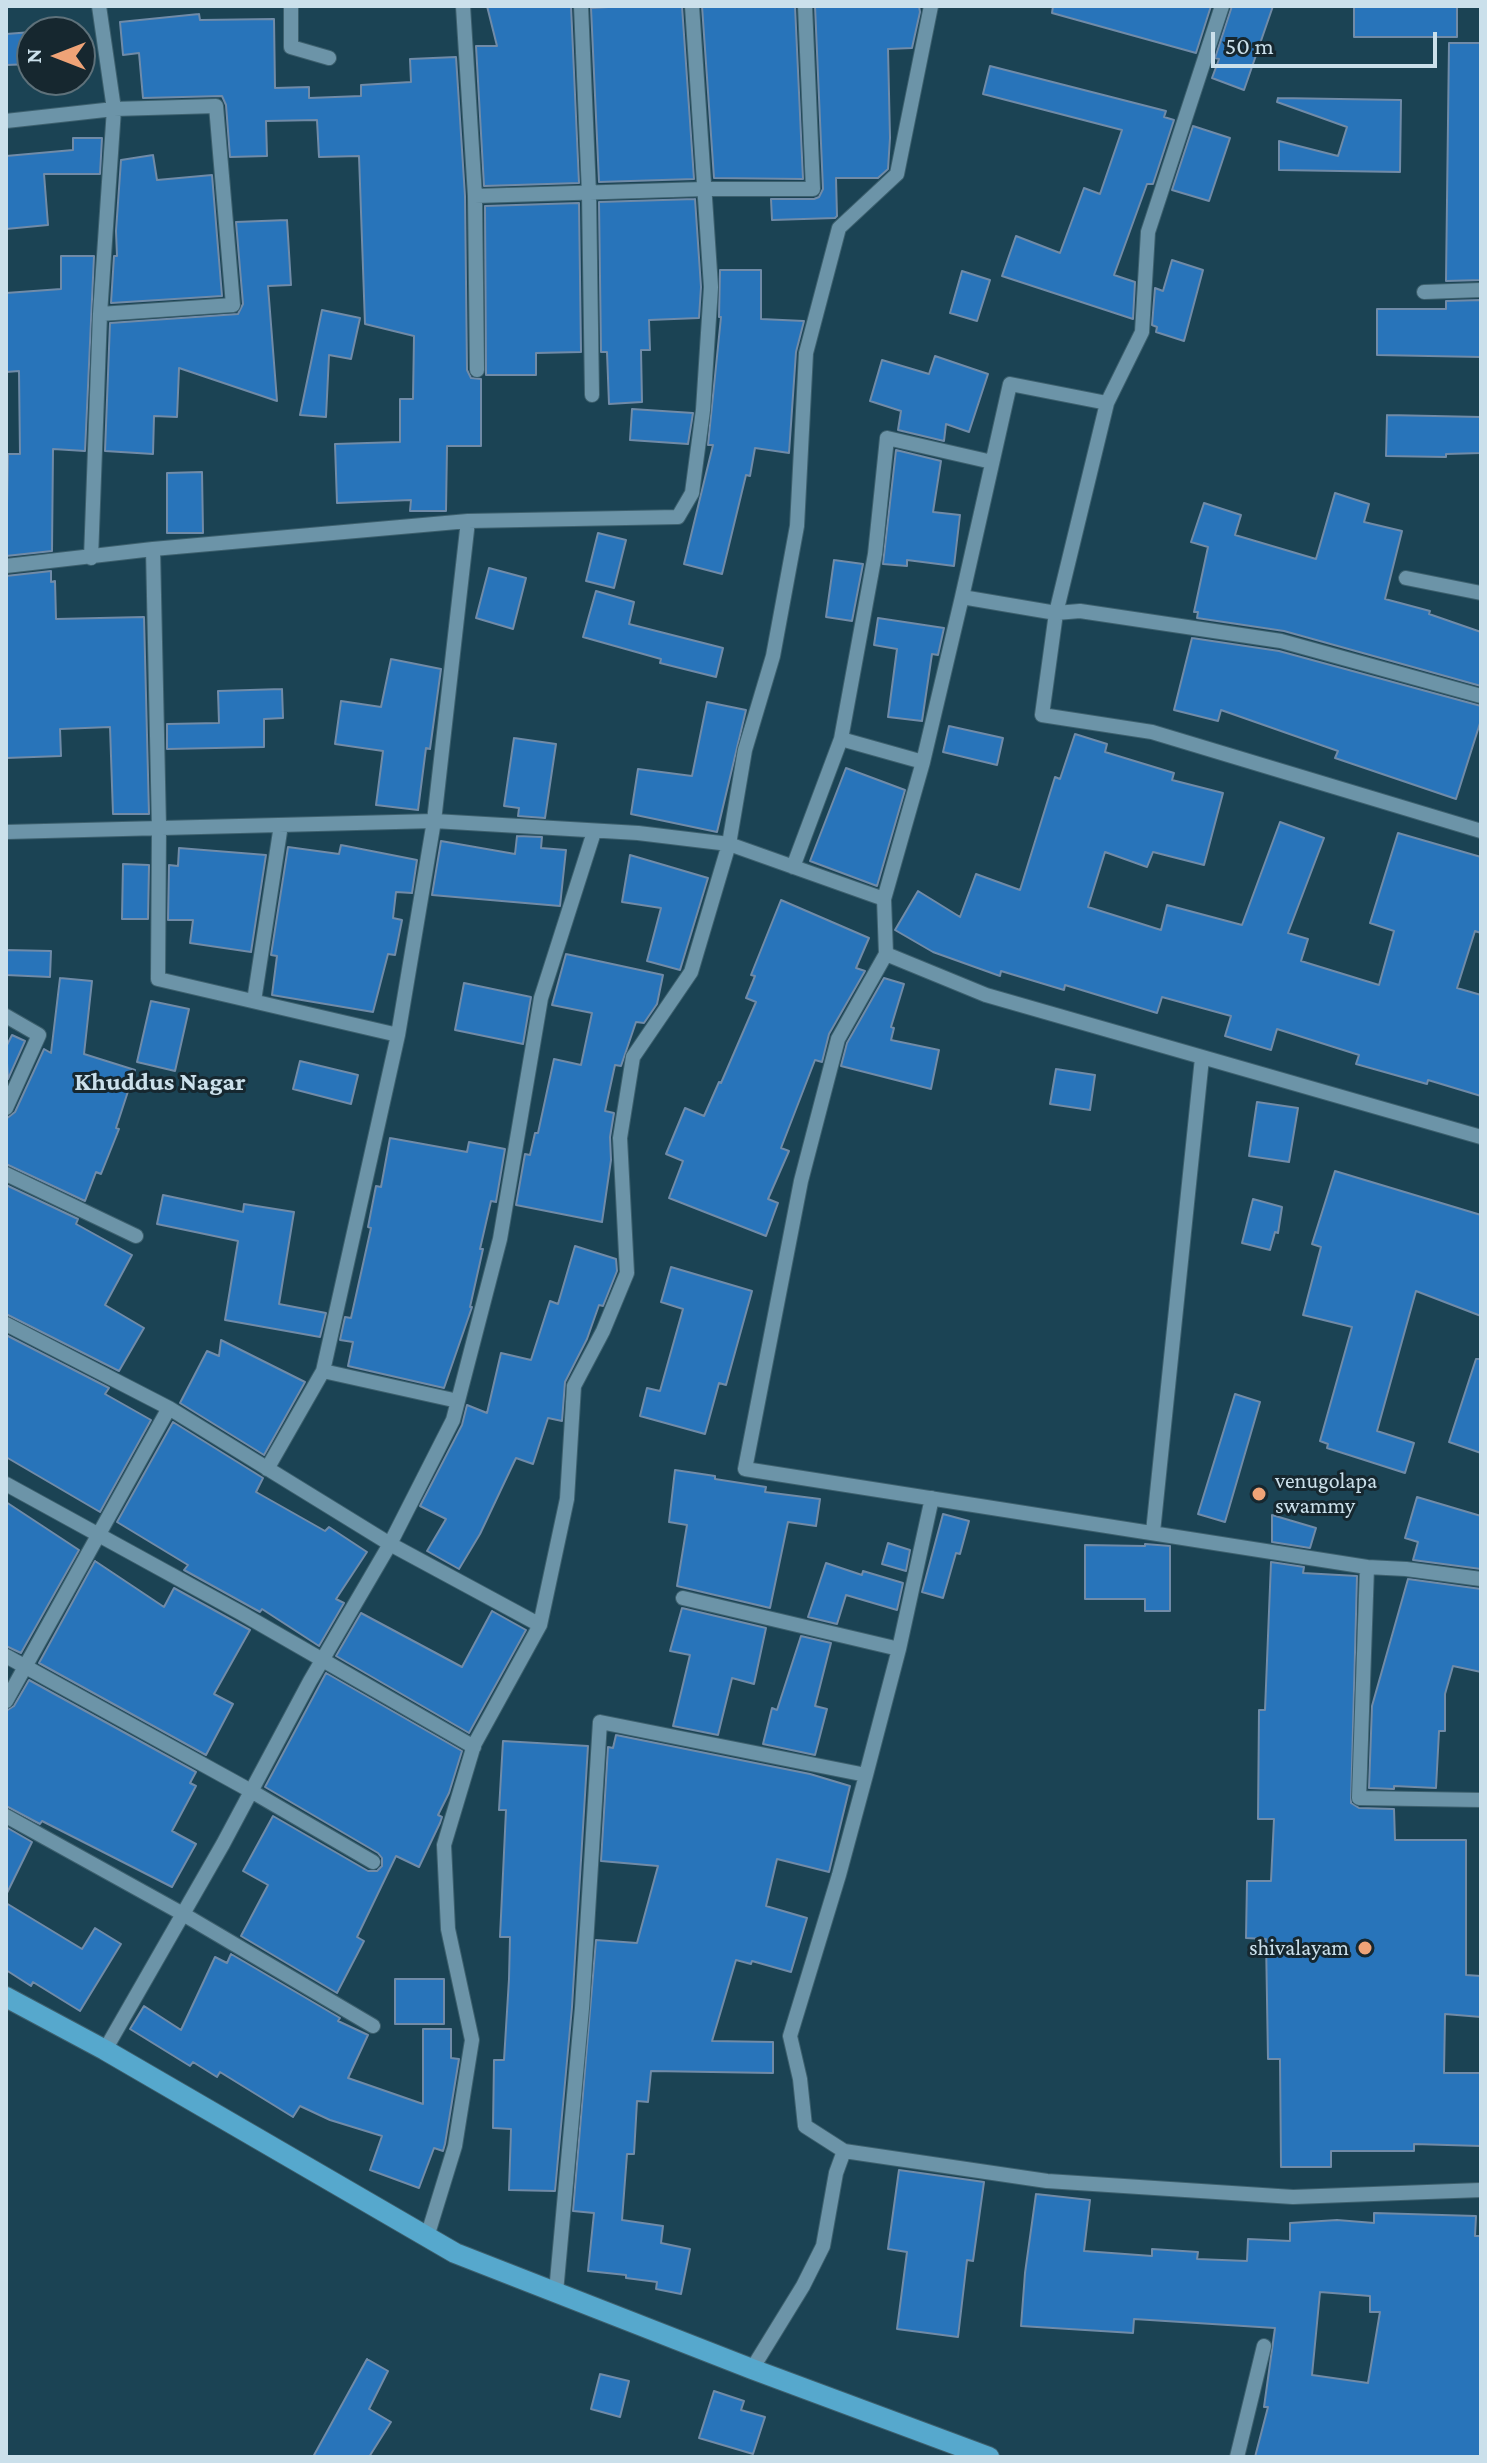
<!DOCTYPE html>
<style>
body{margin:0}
#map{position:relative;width:1487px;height:2463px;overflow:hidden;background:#1b4354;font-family:"Crimson Pro",serif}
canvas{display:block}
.frame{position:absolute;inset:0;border:8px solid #cbe0eb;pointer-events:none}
.north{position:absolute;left:16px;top:16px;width:80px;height:80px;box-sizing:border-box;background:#16272f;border:2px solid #5e717a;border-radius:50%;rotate:270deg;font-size:22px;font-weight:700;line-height:32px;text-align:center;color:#cbe0eb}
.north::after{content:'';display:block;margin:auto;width:28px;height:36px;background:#efa377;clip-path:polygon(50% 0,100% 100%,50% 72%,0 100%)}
.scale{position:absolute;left:1211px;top:32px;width:226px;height:36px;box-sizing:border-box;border:4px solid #cbe0eb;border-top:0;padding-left:10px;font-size:24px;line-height:28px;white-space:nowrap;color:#cbe0eb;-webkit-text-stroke:6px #16272f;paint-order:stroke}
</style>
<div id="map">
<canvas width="1487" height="2463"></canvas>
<div class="frame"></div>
<div class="north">N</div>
<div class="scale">50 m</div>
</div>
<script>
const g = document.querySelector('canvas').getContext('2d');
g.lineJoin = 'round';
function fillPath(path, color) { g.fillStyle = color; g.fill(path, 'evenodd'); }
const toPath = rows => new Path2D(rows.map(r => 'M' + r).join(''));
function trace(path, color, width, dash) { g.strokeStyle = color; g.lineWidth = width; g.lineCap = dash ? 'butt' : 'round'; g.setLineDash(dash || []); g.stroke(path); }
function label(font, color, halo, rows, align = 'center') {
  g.font = font + ' "Crimson Pro",serif'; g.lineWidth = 6; g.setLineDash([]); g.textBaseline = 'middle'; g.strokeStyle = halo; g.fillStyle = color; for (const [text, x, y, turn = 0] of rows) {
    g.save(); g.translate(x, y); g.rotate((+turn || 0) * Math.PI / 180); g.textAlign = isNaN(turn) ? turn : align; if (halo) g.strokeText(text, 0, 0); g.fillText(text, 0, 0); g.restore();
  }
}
const building = toPath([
 [487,6,571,6,579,183,484,186,476,46,497,46,487,6],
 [626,6,682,6,694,179,599,182,591,8,626,6],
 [702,6,795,6,803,179,714,178,702,6],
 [815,6,919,6,920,12,912,48,888,49,890,138,888,169,878,178,836,178,837,216,835,218,772,220,771,199,814,199,819,197,823,189,815,6],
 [1053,6,1211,6,1196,53,1052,13,1053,6],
 [1232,6,1273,6,1244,90,1212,78,1219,59,1215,58,1232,6],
 [1354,6,1457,6,1457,37,1354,37,1354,6],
 [199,14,200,20,274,19,275,88,309,87,309,98,361,96,361,85,411,82,410,59,456,57,465,196,467,370,471,378,481,379,481,446,447,446,446,511,410,511,411,500,337,503,335,444,400,442,400,399,413,399,414,336,365,324,359,156,319,157,317,120,266,121,267,156,230,157,226,105,222,96,143,98,139,53,123,55,120,22,199,14],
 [32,32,32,64,6,65,6,34,32,32],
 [1449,43,1481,43,1481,280,1446,281,1449,43],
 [990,66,1166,111,1164,117,1174,120,1153,184,1147,184,1114,275,1135,282,1133,319,1002,276,1016,236,1060,253,1084,188,1100,194,1122,130,983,94,990,66],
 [1278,98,1401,100,1400,172,1279,170,1279,141,1338,156,1347,127,1277,102,1278,98],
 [1193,126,1230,138,1209,201,1172,190,1193,126],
 [73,138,102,138,100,174,44,174,48,225,6,229,6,156,73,150,73,138],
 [153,155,157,180,212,175,222,296,111,303,114,256,117,256,116,231,121,160,153,155],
 [695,199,701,287,699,318,649,320,650,350,641,350,642,402,609,404,607,352,601,352,599,202,695,199],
 [579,203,581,352,536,353,536,375,486,375,485,206,579,203],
 [287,220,291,285,268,286,277,401,179,368,177,417,154,416,153,454,105,451,110,323,238,314,243,304,236,222,287,220],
 [61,256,94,256,85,451,53,449,52,551,6,556,8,454,20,454,19,371,6,372,6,293,61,289,61,256],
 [1172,260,1203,270,1184,341,1156,332,1157,327,1152,325,1155,288,1163,291,1172,260],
 [720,270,761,270,761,319,804,321,796,352,789,453,755,448,750,476,746,475,722,574,684,564,713,445,708,445,721,317,719,317,720,270],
 [962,271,990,280,977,321,950,313,962,271],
 [1481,300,1481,357,1377,355,1377,309,1446,309,1446,301,1481,300],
 [322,310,360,318,351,359,329,355,326,417,300,415,322,310],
 [935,356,988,374,969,432,946,424,944,441,898,430,901,411,870,401,882,360,929,374,935,356],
 [632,409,693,413,688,444,630,440,632,409],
 [1387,415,1481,417,1481,453,1446,454,1446,457,1386,456,1387,415],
 [896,450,941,461,933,512,960,515,954,566,907,560,907,566,883,564,896,450],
 [202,472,203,533,167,533,167,473,202,472],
 [1335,493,1369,504,1364,522,1402,531,1385,599,1430,611,1429,614,1481,632,1481,686,1284,631,1197,618,1198,612,1194,612,1208,547,1191,542,1204,503,1241,515,1235,535,1316,559,1335,493],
 [598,533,626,540,614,588,586,581,598,533],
 [834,560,863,564,852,621,826,617,834,560],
 [489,568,526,578,513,629,476,618,489,568],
 [51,571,51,582,55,581,56,619,144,617,149,814,113,814,110,727,60,729,61,756,6,758,6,576,51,571],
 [596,591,634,602,629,624,723,648,716,677,660,663,661,659,583,637,596,591],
 [878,618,944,628,938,655,932,654,922,721,888,717,897,649,874,645,878,618],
 [1192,638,1279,651,1481,706,1481,720,1456,799,1335,758,1338,751,1221,710,1218,721,1174,710,1192,638],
 [391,659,441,669,430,749,426,748,418,810,376,805,383,751,335,744,341,701,381,707,391,659],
 [282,689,283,718,264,719,264,747,167,749,167,724,219,723,218,691,282,689],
 [707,702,746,710,717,832,631,814,638,769,692,776,707,702],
 [949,726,1003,738,997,765,943,752,949,726],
 [1075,734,1107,744,1105,752,1174,773,1172,780,1223,793,1204,865,1153,852,1147,867,1105,852,1088,907,1161,930,1167,905,1242,925,1280,822,1324,838,1288,933,1308,939,1301,961,1379,985,1394,931,1370,923,1398,833,1481,857,1481,933,1475,931,1457,988,1481,995,1481,1096,1428,1080,1427,1084,1356,1064,1359,1055,1277,1029,1271,1050,1225,1036,1231,1016,1162,997,1157,1013,1065,985,1064,990,1001,971,1000,976,933,952,895,930,918,891,960,917,976,874,1020,890,1055,777,1060,779,1075,734],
 [514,738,556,744,545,818,518,816,519,808,504,806,514,738],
 [846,768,905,790,877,886,810,861,846,768],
 [517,836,542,837,541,848,566,850,560,906,432,895,441,841,515,854,517,836],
 [341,845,417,860,412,893,396,892,393,918,402,920,395,955,388,954,373,1012,272,995,277,956,271,955,288,847,339,854,341,845],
 [179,848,266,855,251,952,190,943,193,920,168,920,169,865,178,866,179,848],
 [630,855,708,878,680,970,647,961,661,908,622,902,630,855],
 [123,864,149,865,148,919,122,919,123,864],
 [781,900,869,938,856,968,865,971,829,1034,822,1062,815,1060,781,1148,789,1151,768,1199,778,1203,766,1236,669,1198,683,1161,666,1154,685,1108,704,1116,719,1082,721,1083,756,1002,746,998,755,976,751,975,781,900],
 [6,950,51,951,50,977,6,975,6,950],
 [566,954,663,975,657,1004,644,1023,636,1022,621,1066,615,1065,605,1111,614,1113,610,1137,611,1160,602,1222,516,1205,525,1154,530,1155,535,1133,538,1133,554,1059,581,1065,592,1013,552,1005,566,954],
 [60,978,92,981,84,1054,135,1070,116,1128,119,1129,101,1174,96,1172,85,1201,6,1164,6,1119,15,1112,44,1049,51,1053,60,978],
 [884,978,904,984,891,1027,894,1028,891,1040,939,1050,931,1089,841,1066,847,1043,884,978],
 [464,983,531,997,523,1044,455,1030,464,983],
 [151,1001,189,1009,175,1071,137,1062,151,1001],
 [12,1035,25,1041,8,1079,6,1047,12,1035],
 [300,1061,358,1075,351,1104,293,1089,300,1061],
 [1056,1069,1095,1075,1090,1110,1050,1104,1056,1069],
 [1257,1102,1298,1108,1289,1162,1249,1156,1257,1102],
 [390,1138,467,1152,469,1142,505,1149,496,1202,491,1201,480,1249,483,1249,470,1307,472,1307,444,1388,348,1366,353,1342,340,1340,345,1317,351,1318,371,1228,368,1227,376,1186,381,1187,390,1138],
 [1335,1171,1481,1215,1481,1316,1416,1291,1377,1431,1414,1443,1405,1473,1327,1448,1328,1444,1320,1441,1352,1327,1303,1315,1321,1247,1312,1244,1335,1171],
 [6,1185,78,1219,76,1224,132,1255,105,1305,144,1328,119,1371,6,1314,6,1185],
 [163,1195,243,1212,244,1204,294,1212,279,1304,326,1313,320,1337,225,1320,238,1241,157,1224,163,1195],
 [1253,1199,1282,1207,1278,1233,1275,1232,1270,1250,1242,1243,1253,1199],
 [575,1246,616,1259,617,1271,603,1306,599,1305,587,1339,565,1382,562,1421,548,1418,533,1464,516,1458,480,1534,459,1569,427,1551,446,1519,420,1506,462,1425,467,1405,487,1413,501,1353,531,1360,550,1301,558,1304,575,1246],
 [671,1267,752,1291,726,1385,719,1383,705,1434,640,1416,647,1388,660,1391,683,1309,661,1302,671,1267],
 [6,1335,109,1388,105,1394,151,1420,100,1512,6,1457,6,1335],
 [221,1340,305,1382,264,1455,180,1403,207,1351,219,1356,221,1340],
 [1476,1359,1481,1359,1481,1453,1449,1442,1476,1359],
 [1235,1394,1260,1402,1225,1522,1198,1514,1235,1394],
 [173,1422,263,1478,256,1492,325,1531,329,1527,367,1552,336,1599,344,1603,319,1646,262,1609,260,1612,184,1570,188,1565,117,1522,173,1422],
 [675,1470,715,1476,715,1479,766,1487,765,1492,820,1499,816,1526,788,1522,770,1608,677,1586,687,1525,669,1522,675,1470],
 [1417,1497,1481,1516,1481,1569,1413,1560,1418,1542,1405,1538,1417,1497],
 [6,1502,79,1550,21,1653,6,1646,6,1502],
 [943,1514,969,1521,960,1554,956,1553,943,1598,922,1592,943,1514],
 [1272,1515,1316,1528,1310,1548,1272,1542,1272,1515],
 [888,1543,910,1550,906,1571,882,1564,888,1543],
 [1145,1544,1170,1546,1170,1611,1145,1611,1145,1599,1085,1599,1085,1545,1145,1546,1145,1544],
 [95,1561,164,1607,174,1588,250,1630,214,1694,233,1704,206,1755,39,1663,95,1561],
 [1271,1562,1304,1567,1303,1573,1357,1576,1351,1803,1359,1808,1394,1809,1395,1840,1466,1840,1466,1975,1481,1976,1481,2017,1445,2014,1444,2073,1481,2073,1481,2146,1414,2144,1414,2151,1331,2151,1331,2167,1281,2167,1280,2059,1268,2059,1266,1939,1246,1938,1247,1881,1271,1881,1274,1819,1258,1819,1259,1710,1265,1710,1271,1562],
 [826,1563,862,1575,863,1571,903,1583,897,1610,846,1595,837,1624,808,1617,826,1563],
 [1408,1579,1481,1589,1481,1672,1453,1666,1445,1694,1445,1731,1439,1731,1436,1788,1394,1786,1394,1789,1369,1788,1372,1706,1408,1579],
 [682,1608,766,1628,754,1684,732,1678,718,1735,673,1726,690,1655,670,1651,682,1608],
 [492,1611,526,1630,469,1733,336,1656,361,1613,462,1667,492,1611],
 [801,1636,831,1643,815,1706,827,1709,815,1755,763,1744,772,1708,777,1710,801,1636],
 [326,1673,462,1751,449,1793,438,1815,442,1817,440,1823,419,1867,396,1856,357,1937,364,1941,337,1993,241,1936,268,1885,243,1871,273,1816,368,1871,377,1871,382,1866,382,1858,378,1853,265,1787,326,1673],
 [29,1680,196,1772,190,1783,196,1786,172,1831,196,1844,172,1887,42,1821,40,1824,6,1806,6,1711,14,1706,29,1680],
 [616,1735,810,1774,850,1786,829,1872,777,1859,766,1906,807,1918,791,1972,752,1961,751,1964,736,1960,712,2041,773,2042,773,2073,651,2071,648,2102,637,2101,634,2154,627,2154,622,2220,663,2226,661,2243,690,2249,681,2294,656,2289,657,2282,626,2278,626,2275,588,2271,594,2213,573,2211,596,1940,637,1943,658,1866,601,1861,608,1747,613,1748,616,1735],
 [503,1741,588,1746,572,2007,555,2191,509,2190,511,2129,493,2128,494,2060,504,2060,509,1979,510,1937,500,1937,506,1810,499,1810,503,1741],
 [6,1827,32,1842,6,1895,6,1827],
 [6,1903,82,1949,95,1928,121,1944,80,2011,33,1982,31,1986,6,1970,6,1903],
 [231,1954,340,2018,338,2021,368,2035,348,2078,423,2104,423,2029,451,2029,451,2058,459,2059,445,2144,443,2151,434,2148,419,2188,370,2170,382,2136,330,2120,300,2106,293,2117,220,2072,217,2077,193,2062,190,2066,130,2029,144,2006,181,2030,215,1957,227,1963,231,1954],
 [395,1979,444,1979,444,2024,395,2024,395,1979],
 [899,2170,984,2182,973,2261,967,2260,958,2337,897,2329,907,2252,888,2249,899,2170],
 [1036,2194,1090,2200,1084,2251,1152,2256,1152,2249,1198,2252,1197,2259,1247,2261,1248,2239,1290,2241,1290,2223,1337,2220,1374,2223,1374,2213,1476,2216,1475,2236,1481,2236,1481,2457,1255,2457,1268,2407,1264,2407,1275,2328,1134,2319,1133,2333,1021,2326,1025,2273,1036,2194],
 [1320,2292,1370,2296,1370,2312,1380,2312,1368,2383,1312,2375,1320,2292],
 [367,2359,388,2371,369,2409,391,2422,369,2457,313,2457,367,2359],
 [600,2374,629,2381,620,2417,591,2409,600,2374],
 [714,2391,744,2401,741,2410,765,2417,753,2454,699,2438,714,2391]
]);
const minor = toPath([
 [291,6,291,47,329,58],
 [463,6,475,196,477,370],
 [581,6,589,193,592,395],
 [6,121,114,109,216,106,233,305,100,314],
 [475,196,705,189,813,189,805,6],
 [1424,292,1481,290],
 [1107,403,1142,332,1148,232,1222,6],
 [153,549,159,828,158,979,398,1035],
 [91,558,100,314,114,109,99,6],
 [6,566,153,549,468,521],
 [1406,578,1481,593],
 [962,597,1010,384,1107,403,1056,613,1080,611,1281,641,1481,696],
 [841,739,923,762],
 [1481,831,1152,732,1042,715,1056,613,962,597,923,762,884,899,886,954,838,1039,801,1181,745,1469,1367,1567,1359,1798,1481,1800],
 [6,832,434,821,638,833,729,844,884,899],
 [793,867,841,739,875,554,887,438,992,462],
 [886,954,986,995,1481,1137],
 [254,1001,281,825],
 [6,1016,39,1035,6,1108],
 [6,1174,136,1236],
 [6,1324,169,1408,390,1544,540,1625],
 [323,1371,458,1401],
 [267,1469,323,1371,398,1035,434,821,468,521,678,517,692,493,703,410,711,287,692,6],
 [6,1484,241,1613,474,1747],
 [1153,1532,1202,1058],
 [1367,1567,1406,1569,1481,1579],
 [683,1598,899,1649],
 [6,1656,251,1791,373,1862],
 [6,1701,169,1408],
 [6,1816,183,1914,373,2026],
 [105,2050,223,1844,310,1681,390,1544,453,1420,500,1239,541,998,594,832],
 [844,2151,805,2126,800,2079,790,2036,839,1875,866,1775,899,1649,932,1498],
 [427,2237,455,2146,472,2040,448,1929,444,1845,474,1745,540,1625,567,1499,574,1386,603,1331,627,1273,620,1138,633,1057,691,972,729,844,745,750,773,656,797,526,806,353,839,228,897,174,931,6],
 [556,2292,582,2008,600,1722,866,1775],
 [752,2369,803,2286,823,2246,836,2173,844,2151,1047,2181,1293,2197,1481,2190],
 [1237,2457,1264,2346]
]);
const major = toPath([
 [6,1997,105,2050,455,2253,752,2369,989,2457]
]);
const markers = [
 [1259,1494,8,"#efa377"],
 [1365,1948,8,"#efa377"]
];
const poiNames = [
 ["venugolapa",1275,1481],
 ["swammy",1275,1506],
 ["shivalayam",1349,1948,"right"]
];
const quarterNames = [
 ["Khuddus Nagar",160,1082]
];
fillPath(building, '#2874ba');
trace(building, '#708ba8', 2);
trace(minor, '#3d606e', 16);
trace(major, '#3d606e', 22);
trace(minor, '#6c94a8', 14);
trace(major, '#56a8cd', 20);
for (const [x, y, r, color] of markers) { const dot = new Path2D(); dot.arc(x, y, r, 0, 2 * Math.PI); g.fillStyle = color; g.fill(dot); trace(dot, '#16272f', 3); }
label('22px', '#cbe0eb', '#16272f', poiNames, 'left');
label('bold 26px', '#cbe0eb', '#16272f', quarterNames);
</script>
